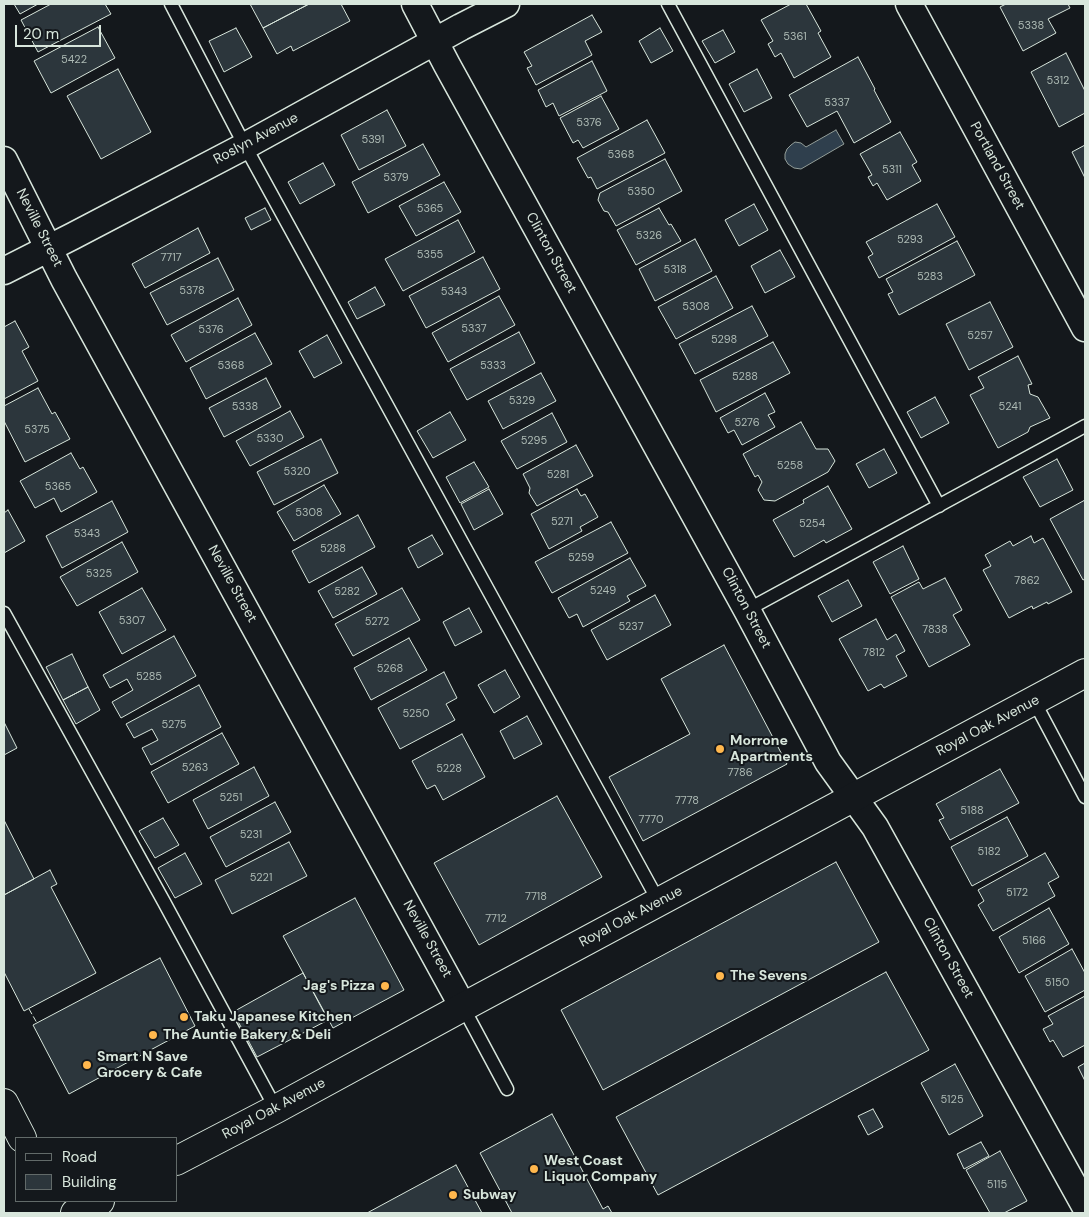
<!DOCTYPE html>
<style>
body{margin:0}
#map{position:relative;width:1089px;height:1217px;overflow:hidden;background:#14181c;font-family:"DM Sans",sans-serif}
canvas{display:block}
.frame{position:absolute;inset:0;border:5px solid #d8e6dc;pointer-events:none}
.legend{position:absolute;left:15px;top:1137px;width:162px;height:65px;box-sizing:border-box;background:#14181c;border:1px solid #626a69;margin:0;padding:6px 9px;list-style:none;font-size:15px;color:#d8e6dc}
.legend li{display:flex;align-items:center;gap:10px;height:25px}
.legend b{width:25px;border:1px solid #626a69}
.scale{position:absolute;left:15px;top:25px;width:86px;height:22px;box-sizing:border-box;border:2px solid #d8e6dc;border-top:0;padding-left:6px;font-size:15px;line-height:18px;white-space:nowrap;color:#d8e6dc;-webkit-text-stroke:4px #14181c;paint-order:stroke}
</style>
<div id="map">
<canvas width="1089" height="1217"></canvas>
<div class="frame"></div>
<ul class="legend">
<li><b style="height:6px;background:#14181c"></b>Road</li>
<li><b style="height:14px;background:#2c363c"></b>Building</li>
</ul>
<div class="scale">20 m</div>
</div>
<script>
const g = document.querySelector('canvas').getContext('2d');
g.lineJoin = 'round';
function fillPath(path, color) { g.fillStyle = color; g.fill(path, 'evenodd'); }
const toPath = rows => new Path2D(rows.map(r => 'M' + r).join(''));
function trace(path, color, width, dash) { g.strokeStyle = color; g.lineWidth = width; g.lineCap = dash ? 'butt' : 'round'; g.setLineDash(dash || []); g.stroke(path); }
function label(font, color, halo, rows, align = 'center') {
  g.font = font + ' "DM Sans",sans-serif'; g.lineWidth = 4; g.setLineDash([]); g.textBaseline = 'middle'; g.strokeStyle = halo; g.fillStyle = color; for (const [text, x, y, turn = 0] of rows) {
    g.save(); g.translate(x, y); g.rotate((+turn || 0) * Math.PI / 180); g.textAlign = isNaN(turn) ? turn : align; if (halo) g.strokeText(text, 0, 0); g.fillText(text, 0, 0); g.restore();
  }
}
const water = toPath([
 [836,130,844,144,801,169,794,168,788,164,785,159,785,154,787,149,791,145,795,142,801,143,806,147,836,130]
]);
const building = toPath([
 [14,4,38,4,20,14,14,4],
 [51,4,105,4,111,14,38,52,21,20,51,4],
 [250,4,309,4,263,28,250,4],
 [309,4,341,4,350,21,293,51,291,46,277,54,263,28,309,4],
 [791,4,806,4,821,31,818,33,831,57,794,78,781,53,775,57,768,44,773,41,761,20,791,4],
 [1006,4,1068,4,1070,8,1048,19,1056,33,1023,51,1000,7,1006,4],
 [592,15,602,32,585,41,592,55,536,85,527,68,532,66,524,52,592,15],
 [98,27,115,58,51,93,34,61,98,27],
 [236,28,252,57,224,72,209,41,236,28],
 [660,28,673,51,651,63,639,41,660,28],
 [723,30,735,52,715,63,702,41,723,30],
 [1066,53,1085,91,1085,113,1059,127,1031,72,1066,53],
 [858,57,875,89,874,90,891,122,854,143,837,111,807,127,789,95,858,57],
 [592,61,607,91,559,116,553,103,546,107,538,90,592,61],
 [118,69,151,132,101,159,67,96,118,69],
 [757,69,772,98,744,112,729,84,757,69],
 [601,96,619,129,583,148,578,140,573,143,560,118,601,96],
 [387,110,406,146,359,170,341,135,387,110],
 [647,120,665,153,597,189,591,177,588,178,577,158,647,120],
 [900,132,917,162,912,165,921,181,887,200,877,183,873,186,868,177,872,175,860,154,900,132],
 [423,144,440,175,368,213,352,182,423,144],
 [1085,145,1085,178,1072,152,1085,145],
 [665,159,682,191,616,226,608,212,604,211,598,200,600,193,665,159],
 [323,163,335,185,300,204,288,182,323,163],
 [444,182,461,212,416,236,399,206,444,182],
 [754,204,768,230,739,246,725,220,754,204],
 [937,204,955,237,879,278,868,257,873,254,866,242,937,204],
 [265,208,271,220,251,230,245,218,265,208],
 [659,208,669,225,671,224,681,241,636,265,617,230,659,208],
 [458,220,475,252,403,291,385,259,458,220],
 [198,228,210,253,145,288,132,264,198,228],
 [695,239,712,271,655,301,639,269,695,239],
 [957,241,975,275,899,315,888,294,893,292,886,279,957,241],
 [780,250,795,277,765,293,751,266,780,250],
 [483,257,500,289,426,328,409,296,483,257],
 [218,258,234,290,167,325,150,293,218,258],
 [716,276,733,308,676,339,658,307,716,276],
 [375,287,385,305,357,319,348,302,375,287],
 [499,296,515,325,448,362,432,333,499,296],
 [238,298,252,325,186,362,171,335,238,298],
 [990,302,1013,347,969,370,946,324,990,302],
 [752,306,768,336,695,374,679,344,752,306],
 [15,321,29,347,22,351,38,381,4,399,4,327,15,321],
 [519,332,535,363,467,400,450,369,519,332],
 [255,333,272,364,206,399,190,368,255,333],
 [327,335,342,363,314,378,299,351,327,335],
 [773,342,790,373,716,412,700,380,773,342],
 [1018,356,1032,384,1028,385,1030,394,1038,397,1050,418,1030,427,1028,432,998,448,970,395,984,388,978,377,1018,356],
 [541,373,556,401,503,429,488,401,541,373],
 [266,378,281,407,224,437,209,408,266,378],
 [38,388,52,414,55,412,70,439,25,462,4,421,4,406,38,388],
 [765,393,775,412,768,415,775,427,742,445,734,430,728,433,720,418,765,393],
 [935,397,949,423,921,438,907,412,935,397],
 [290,411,304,437,250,466,236,441,290,411],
 [450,412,466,440,433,458,417,431,450,412],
 [552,413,567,442,517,469,501,441,552,413],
 [801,422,816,449,828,449,835,461,828,472,775,501,764,500,758,490,762,482,758,475,755,477,743,454,801,422],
 [321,439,338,473,274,505,257,472,321,439],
 [576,445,593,476,537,506,529,493,530,488,523,474,576,445],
 [884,449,897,473,869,488,856,464,884,449],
 [71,453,80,469,83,467,97,492,61,512,54,498,35,508,20,481,71,453],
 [1057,459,1073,490,1040,507,1023,477,1057,459],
 [474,462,489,487,460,503,446,477,474,462],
 [324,485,341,514,294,541,277,512,324,485],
 [828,486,852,529,826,543,824,540,794,557,773,520,804,503,803,500,828,486],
 [489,489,503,514,474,530,461,504,489,489],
 [577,489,581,496,585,494,598,517,580,527,582,531,549,549,531,514,577,489],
 [1085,500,1085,579,1083,580,1050,519,1085,500],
 [112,501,128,532,62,568,46,536,112,501],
 [8,510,25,541,4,553,4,513,8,510],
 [358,515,375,547,309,583,292,551,358,515],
 [611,522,628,553,552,593,535,562,611,522],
 [432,535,443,554,418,568,408,548,432,535],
 [1031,536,1034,543,1043,538,1072,592,1048,604,1047,602,1033,609,1032,606,1009,618,983,570,991,566,985,555,1010,541,1013,546,1031,536],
 [122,542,138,572,77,606,60,577,122,542],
 [903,546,919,579,890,594,873,562,903,546],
 [630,558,646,586,627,596,630,601,583,627,577,614,569,618,558,598,630,558],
 [362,567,377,594,333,618,318,591,362,567],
 [945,578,962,610,953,615,970,645,929,667,891,597,919,582,923,589,945,578],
 [848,580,862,606,832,622,818,596,848,580],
 [142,588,166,630,122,654,99,612,142,588],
 [402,588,420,620,353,656,335,624,402,588],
 [655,595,671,625,607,660,591,630,655,595],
 [469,608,482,632,455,646,443,622,469,608],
 [876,619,887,640,896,634,905,651,896,656,907,676,884,688,881,684,868,691,839,639,876,619],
 [174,636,196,676,121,718,112,702,133,690,127,679,110,688,103,675,174,636],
 [409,638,427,670,371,700,354,668,409,638],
 [724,645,787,764,643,841,609,777,690,734,661,679,724,645],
 [72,654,88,687,63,700,46,667,72,654],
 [505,670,520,697,494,713,478,685,505,670],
 [444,672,457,698,446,704,455,720,400,749,378,708,444,672],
 [199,685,221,727,151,765,142,748,158,740,152,729,134,738,126,724,199,685],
 [88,687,100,710,76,724,63,700,88,687],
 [527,716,542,744,514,759,500,731,527,716],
 [4,722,17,748,4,755,4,722],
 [222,733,239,764,168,803,151,772,222,733],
 [462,734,485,777,443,800,435,785,427,789,412,761,462,734],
 [254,767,269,796,208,829,193,800,254,767],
 [1000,769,1019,803,950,840,939,820,944,818,936,804,1000,769],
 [557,796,602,877,479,945,434,863,557,796],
 [275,802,291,832,226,867,210,837,275,802],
 [1007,817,1028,856,972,886,951,847,1007,817],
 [163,818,179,845,155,858,139,831,163,818],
 [4,820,34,879,4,895,4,820],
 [289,842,307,876,232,914,215,880,289,842],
 [185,853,202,884,175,898,158,868,185,853],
 [1045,853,1059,877,1048,883,1055,896,993,931,978,905,984,901,978,890,1045,853],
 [836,862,879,942,603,1090,561,1010,836,862],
 [50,870,57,884,51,887,96,973,24,1011,4,972,4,895,50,870],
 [355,898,404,990,333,1028,283,936,355,898],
 [1049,908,1069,944,1019,973,999,937,1049,908],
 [1072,949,1085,973,1085,990,1045,1012,1025,976,1072,949],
 [160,958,195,1026,69,1094,33,1025,160,958],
 [886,972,929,1050,658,1195,616,1117,886,972],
 [303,973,328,1020,257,1057,233,1012,303,973],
 [1085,996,1085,1045,1063,1057,1053,1040,1050,1042,1043,1029,1053,1024,1048,1016,1085,996],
 [1085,1063,1085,1081,1078,1067,1085,1063],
 [955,1064,983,1116,949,1135,921,1083,955,1064],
 [873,1109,883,1127,868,1135,858,1116,873,1109],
 [552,1114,603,1209,608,1206,612,1213,512,1213,480,1153,552,1114],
 [981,1142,989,1156,964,1169,957,1154,981,1142],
 [1000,1151,1027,1201,1004,1213,990,1213,966,1170,1000,1151],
 [456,1165,482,1213,367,1213,443,1172,456,1165]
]);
const service = toPath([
 [171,4,245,146,659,902],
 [668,4,939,506],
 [747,610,1085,426],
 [4,613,164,902,276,1109],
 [1034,701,1085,797],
 [463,1007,507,1089]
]);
const minor = toPath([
 [415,4,447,65,747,610,828,762,875,827,1085,1206],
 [909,4,1085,328],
 [4,160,64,279,463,1007],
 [4,271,73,236,245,146,461,27,506,4]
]);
const tertiary = toPath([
 [4,1103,22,1138],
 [176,1161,276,1109,463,1007,1085,673],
 [75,1213,100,1201]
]);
const fence = toPath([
 [29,1009,37,1023]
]);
const markers = [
 [720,749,5,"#ffb74d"],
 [720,976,5,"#ffb74d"],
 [385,986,5,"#ffb74d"],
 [184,1017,5,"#ffb74d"],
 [153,1035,5,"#ffb74d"],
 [87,1065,5,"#ffb74d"],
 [534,1169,5,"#ffb74d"],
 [453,1195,5,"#ffb74d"]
];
const numberNames = [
 ["5338",1031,26],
 ["5361",795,37],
 ["5422",74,60],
 ["5312",1058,81],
 ["5337",837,103],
 ["5376",589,123],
 ["5391",373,140],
 ["5368",621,155],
 ["5311",892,170],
 ["5379",396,178],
 ["5350",641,192],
 ["5365",430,209],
 ["5326",649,236],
 ["5293",910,240],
 ["5355",430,255],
 ["7717",171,258],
 ["5318",675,270],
 ["5283",930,277],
 ["5378",192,291],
 ["5343",454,292],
 ["5308",696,307],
 ["5337",474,329],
 ["5376",211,330],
 ["5257",980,336],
 ["5298",724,340],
 ["5368",231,366],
 ["5333",493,366],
 ["5288",745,377],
 ["5329",522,401],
 ["5338",245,407],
 ["5241",1010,407],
 ["5276",747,423],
 ["5375",37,430],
 ["5330",270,439],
 ["5295",534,441],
 ["5258",790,466],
 ["5320",297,472],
 ["5281",558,475],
 ["5365",58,487],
 ["5308",309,513],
 ["5271",562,522],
 ["5254",812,524],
 ["5343",87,534],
 ["5288",333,549],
 ["5259",581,558],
 ["5325",99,574],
 ["7862",1027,581],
 ["5249",603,591],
 ["5282",347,592],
 ["5307",132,621],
 ["5272",377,622],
 ["5237",631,627],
 ["7838",935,630],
 ["7812",874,653],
 ["5268",390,669],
 ["5285",149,677],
 ["5250",416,714],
 ["5275",174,725],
 ["5263",195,768],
 ["5228",449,769],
 ["7786",740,773],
 ["5251",231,798],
 ["7778",687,801],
 ["5188",972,811],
 ["7770",651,820],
 ["5231",251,835],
 ["5182",989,852],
 ["5221",261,878],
 ["5172",1017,893],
 ["7718",536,897],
 ["7712",496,919],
 ["5166",1034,941],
 ["5150",1057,983],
 ["5125",952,1100],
 ["5115",997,1185]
];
const streetNames = [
 ["Roslyn Avenue",256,139,-28],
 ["Portland Street",997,166,61],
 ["Neville Street",39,228,63],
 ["Clinton Street",551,253,61],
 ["Neville Street",232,584,61],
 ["Clinton Street",746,608,62],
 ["Royal Oak Avenue",988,726,-28],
 ["Royal Oak Avenue",631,917,-28],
 ["Neville Street",427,939,61],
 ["Clinton Street",948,958,61],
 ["Royal Oak Avenue",274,1109,-28]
];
const poiNames = [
 ["Morrone",730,741],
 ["Apartments",730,757],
 ["The Sevens",730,976],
 ["Jag's Pizza",375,986,"right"],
 ["Taku Japanese Kitchen",194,1017],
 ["The Auntie Bakery & Deli",163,1035],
 ["Smart N Save",97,1057],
 ["Grocery & Cafe",97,1073],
 ["West Coast",544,1161],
 ["Liquor Company",544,1177],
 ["Subway",463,1195]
];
fillPath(water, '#2f3f4d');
trace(water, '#939e99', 1);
fillPath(building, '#2c363c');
trace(building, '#d8e6dc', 1);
trace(service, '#d8e6dc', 15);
trace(minor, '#d8e6dc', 29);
trace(tertiary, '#d8e6dc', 30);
trace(service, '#14181c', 12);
trace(minor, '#14181c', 26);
trace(tertiary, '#14181c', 28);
trace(fence, '#d8e6dc', 1, [6, 2.5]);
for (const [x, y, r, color] of markers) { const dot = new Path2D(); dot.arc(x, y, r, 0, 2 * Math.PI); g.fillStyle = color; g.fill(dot); trace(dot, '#14181c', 2); }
label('11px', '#adbab4', null, numberNames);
label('14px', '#d8e6dc', '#14181c', streetNames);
label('bold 14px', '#d8e6dc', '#14181c', poiNames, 'left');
</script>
